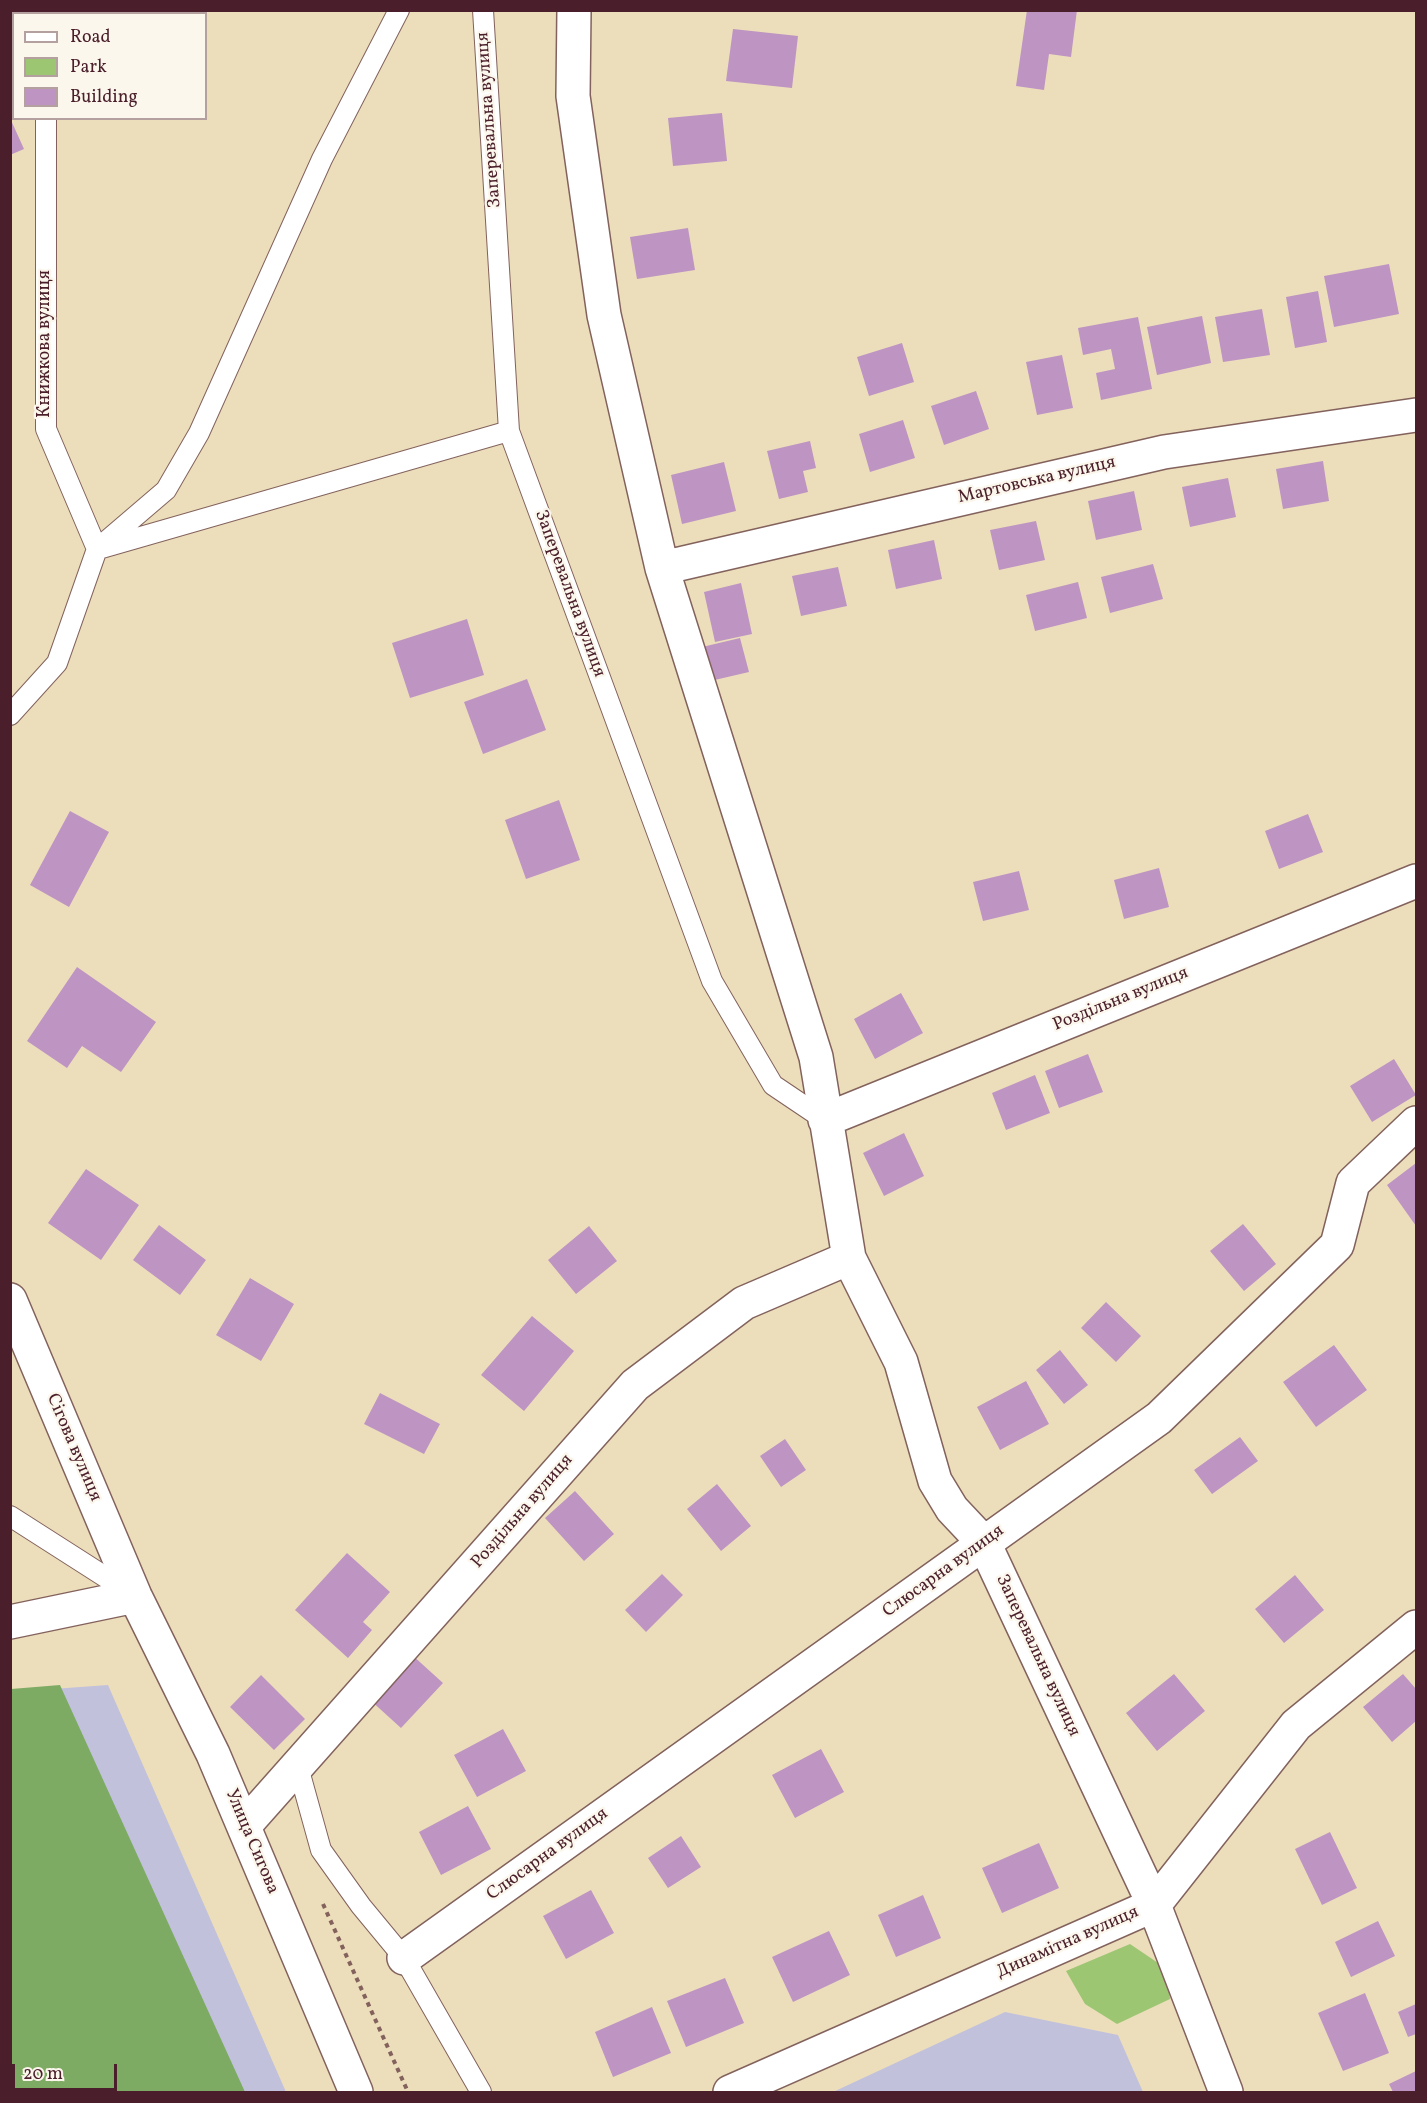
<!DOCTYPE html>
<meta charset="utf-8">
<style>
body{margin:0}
#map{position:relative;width:1427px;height:2103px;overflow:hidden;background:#ecdebb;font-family:Vollkorn,serif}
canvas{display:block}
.frame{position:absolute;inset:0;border:12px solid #4a1f2b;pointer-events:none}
.legend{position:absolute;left:12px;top:12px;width:195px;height:108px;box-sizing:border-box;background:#fbf7ec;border:2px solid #b4a19f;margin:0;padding:8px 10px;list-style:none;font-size:18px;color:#4a1f2b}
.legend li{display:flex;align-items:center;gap:12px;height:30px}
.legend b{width:30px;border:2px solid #b4a19f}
.scale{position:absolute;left:12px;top:2064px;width:105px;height:27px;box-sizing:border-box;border:3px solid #4a1f2b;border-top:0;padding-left:8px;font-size:18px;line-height:21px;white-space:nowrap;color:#4a1f2b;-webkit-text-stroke:4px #fbf7ec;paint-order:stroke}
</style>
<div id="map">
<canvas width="1427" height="2103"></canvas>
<div class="frame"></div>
<ul class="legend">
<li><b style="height:8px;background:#fff"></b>Road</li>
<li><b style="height:16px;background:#9dc672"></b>Park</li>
<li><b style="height:16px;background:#be94c3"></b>Building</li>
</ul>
<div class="scale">20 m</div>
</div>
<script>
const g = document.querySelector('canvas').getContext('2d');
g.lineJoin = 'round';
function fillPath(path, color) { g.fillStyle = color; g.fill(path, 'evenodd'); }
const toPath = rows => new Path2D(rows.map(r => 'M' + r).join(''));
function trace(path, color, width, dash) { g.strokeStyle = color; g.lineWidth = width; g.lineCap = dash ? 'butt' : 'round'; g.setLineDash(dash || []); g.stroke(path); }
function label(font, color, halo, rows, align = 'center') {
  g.font = font + ' Vollkorn,serif'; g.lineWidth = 4.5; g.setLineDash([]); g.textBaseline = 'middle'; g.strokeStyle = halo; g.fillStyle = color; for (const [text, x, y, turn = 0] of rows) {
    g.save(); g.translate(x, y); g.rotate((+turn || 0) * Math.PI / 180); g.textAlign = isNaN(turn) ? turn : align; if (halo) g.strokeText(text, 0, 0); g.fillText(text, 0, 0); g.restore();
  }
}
const industrial = toPath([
 [108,1685,286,2092,11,2092,11,1692],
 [1005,2012,1118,2035,1143,2092,833,2092]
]);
const green = toPath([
 [1130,1944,1167,1969,1170,1999,1117,2024,1085,2004,1066,1971]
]);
const forest = toPath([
 [60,1685,245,2092,11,2092,11,1689]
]);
const building = toPath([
 [164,10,204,10,204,14,164,14],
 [1027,10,1077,10,1071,57,1049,54,1044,90,1016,86],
 [10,14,14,24,14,67,10,67],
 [733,29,798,36,792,88,726,81],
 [722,113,727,161,673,166,668,118],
 [10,118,24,149,10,155],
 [688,228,695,270,637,279,630,237],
 [1389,264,1399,314,1334,327,1324,276],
 [1318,291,1327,342,1295,348,1286,297],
 [1262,309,1270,355,1223,362,1215,317],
 [1202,316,1211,363,1157,375,1147,327],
 [1138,317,1152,389,1101,400,1096,373,1115,369,1111,349,1083,355,1078,328],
 [902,343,914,382,869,396,857,357],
 [1062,355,1073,408,1037,415,1026,362],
 [976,391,989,429,944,445,931,406],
 [903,420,915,458,870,472,859,434],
 [810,441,816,468,803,471,808,492,779,499,767,451],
 [1323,461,1329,501,1283,509,1276,469],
 [724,462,736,511,682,524,671,475],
 [1228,478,1236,517,1190,527,1182,487],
 [1134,491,1142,530,1096,540,1088,501],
 [1036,521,1045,560,999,570,990,530],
 [934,540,942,579,896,589,888,550],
 [1153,564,1163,599,1110,613,1101,577],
 [838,567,847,606,801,616,792,576],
 [1078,582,1087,618,1035,631,1026,595],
 [741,583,752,634,715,642,704,592],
 [467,619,484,675,410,698,392,643],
 [740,638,749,672,706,682,698,648],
 [527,679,546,730,483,754,464,702],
 [559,800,580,860,526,879,505,820],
 [70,811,109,832,69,907,30,885],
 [1308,814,1323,852,1279,869,1265,831],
 [1159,868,1169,907,1124,919,1114,880],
 [1019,871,1029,910,983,921,973,882],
 [77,967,156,1022,121,1072,82,1046,67,1068,27,1041],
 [901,993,923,1033,875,1059,854,1019],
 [1088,1054,1103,1092,1059,1108,1045,1071],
 [1394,1059,1416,1095,1372,1122,1350,1086],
 [1035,1075,1050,1113,1006,1130,992,1093],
 [904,1133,924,1176,884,1196,863,1153],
 [1416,1163,1416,1226,1387,1185],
 [86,1169,139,1205,101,1260,48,1223],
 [1243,1224,1276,1264,1244,1291,1210,1251],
 [159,1225,206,1260,180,1295,133,1260],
 [589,1226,617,1261,576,1294,548,1260],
 [250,1278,294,1304,261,1361,216,1335],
 [1106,1302,1141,1336,1116,1362,1081,1328],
 [532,1316,574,1351,524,1411,481,1375],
 [1334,1345,1367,1390,1316,1427,1283,1382],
 [1060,1350,1088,1385,1064,1404,1036,1370],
 [1026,1381,1049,1424,1000,1450,977,1407],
 [380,1393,440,1424,424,1454,364,1424],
 [1240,1437,1258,1461,1212,1494,1194,1470],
 [785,1439,806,1470,781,1487,760,1456],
 [717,1484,751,1526,721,1551,687,1509],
 [575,1491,614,1534,584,1561,545,1518],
 [347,1553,390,1592,363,1622,372,1630,348,1658,295,1610],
 [662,1574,683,1595,646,1632,625,1610],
 [1295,1575,1324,1610,1284,1643,1255,1609],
 [411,1654,443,1683,401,1728,369,1699],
 [1174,1674,1205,1711,1157,1751,1126,1713],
 [1403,1674,1416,1689,1416,1721,1392,1742,1363,1707],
 [261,1675,305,1719,274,1750,230,1707],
 [503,1729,526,1771,477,1797,454,1755],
 [821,1749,844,1792,795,1818,772,1775],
 [468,1806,491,1849,441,1875,419,1832],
 [1330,1832,1357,1888,1322,1905,1295,1849],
 [681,1836,701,1867,668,1888,648,1858],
 [1039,1843,1059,1888,1002,1913,982,1868],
 [591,1890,614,1933,566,1959,543,1916],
 [923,1895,941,1938,896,1957,878,1915],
 [1378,1921,1395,1956,1351,1977,1335,1942],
 [829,1931,850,1975,793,2002,772,1957],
 [725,1978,744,2023,686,2047,667,2001],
 [1365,1993,1389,2053,1343,2071,1318,2013],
 [1416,2004,1416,2034,1408,2037,1398,2012],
 [652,2007,671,2053,613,2077,595,2032],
 [1416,2071,1416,2092,1393,2092,1389,2084]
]);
const path = toPath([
 [323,1904,408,2092]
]);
const lane = toPath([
 [483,10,509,431,712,981,773,1085,825,1120],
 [10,97,14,96],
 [102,548,509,431],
 [97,549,166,490,199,433,322,159,399,10],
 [10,715,57,663,97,549,46,429,46,118],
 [10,1516,132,1594],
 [298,1767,321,1850,361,1906,404,1958,481,2092]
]);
const street = toPath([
 [574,10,573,96,604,315,662,568,816,1057,849,1258,901,1362,935,1481,952,1509,984,1543,1154,1905,1226,2092],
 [55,14,55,10],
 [662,568,1164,452,1416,415],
 [825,1120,1416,881],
 [10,1300,135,1596,213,1754,356,2092],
 [10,1622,135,1596],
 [244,1826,635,1385,744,1303,849,1258],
 [404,1958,1159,1418,1337,1245,1353,1183,1416,1123],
 [730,2092,1154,1905,1296,1725,1416,1627]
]);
const streetNames = [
 ["Заперевальна вулиця",490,120,-94],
 ["Книжкова вулиця",46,344,-90],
 ["Мартовська вулиця",1037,481,-13],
 ["Заперевальна вулиця",569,594,70],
 ["Роздільна вулиця",1121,1000,-22],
 ["Сігова вулиця",73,1448,67],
 ["Роздільна вулиця",523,1512,-49],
 ["Слюсарна вулиця",944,1572,-36],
 ["Заперевальна вулиця",1037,1656,65],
 ["Улица Сигова",251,1842,67],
 ["Слюсарна вулиця",548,1855,-36],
 ["Динамітна вулиця",1068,1943,-24]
];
fillPath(industrial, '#c2c1dc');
fillPath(green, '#9dc672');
fillPath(forest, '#7eab64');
fillPath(building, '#be94c3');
trace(lane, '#83625d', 22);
trace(street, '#83625d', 36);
trace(path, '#83625d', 4, [4.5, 4.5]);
trace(lane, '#fff', 20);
trace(street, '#fff', 33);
label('18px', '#4a1f2b', '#fbf7ec', streetNames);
</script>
